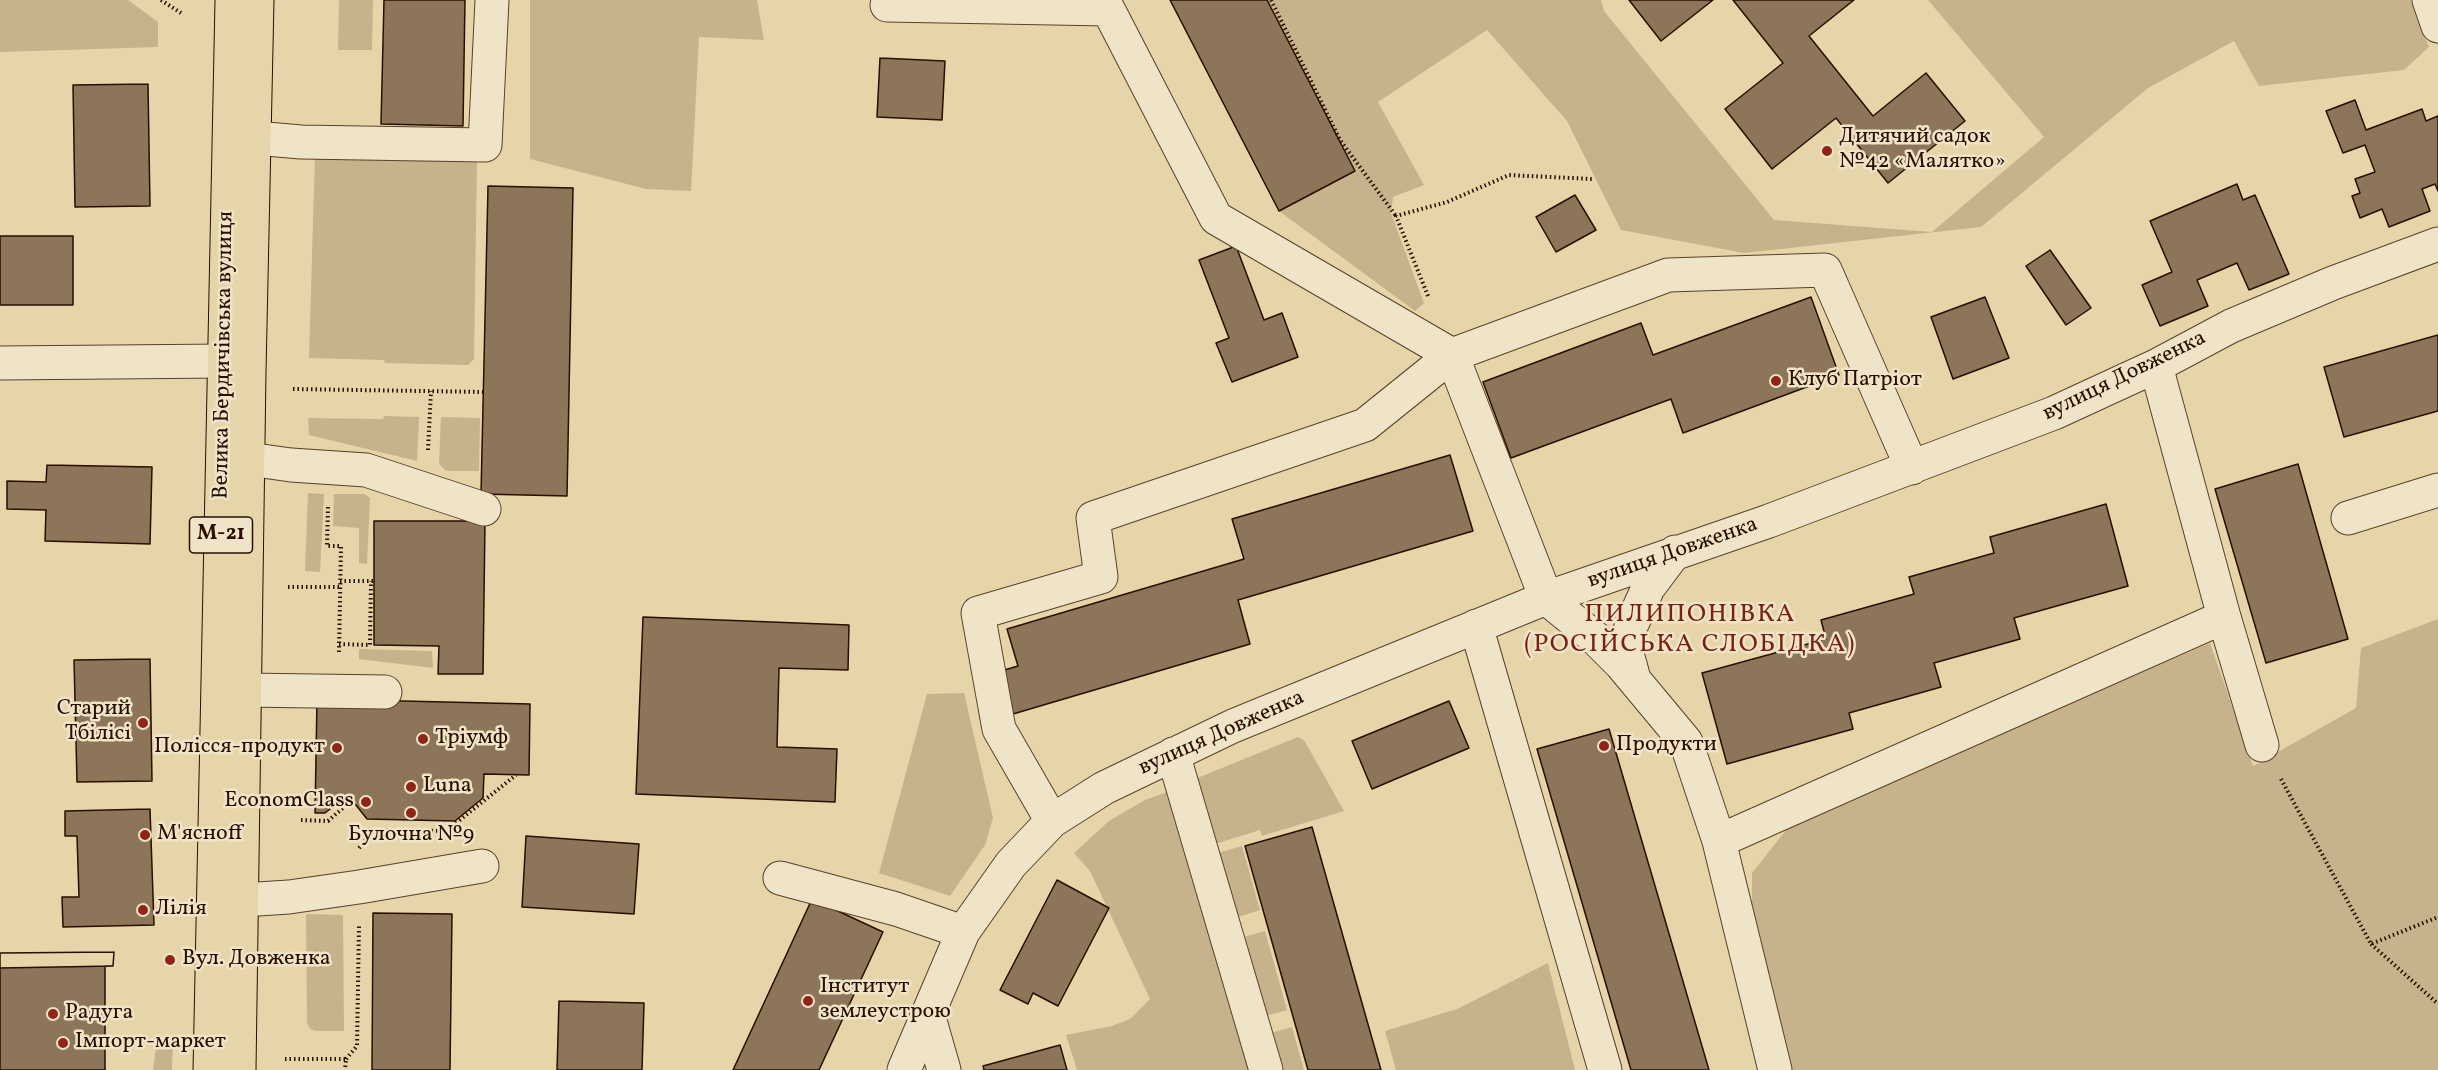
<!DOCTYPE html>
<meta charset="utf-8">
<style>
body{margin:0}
canvas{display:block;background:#e6d5a9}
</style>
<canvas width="2438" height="1070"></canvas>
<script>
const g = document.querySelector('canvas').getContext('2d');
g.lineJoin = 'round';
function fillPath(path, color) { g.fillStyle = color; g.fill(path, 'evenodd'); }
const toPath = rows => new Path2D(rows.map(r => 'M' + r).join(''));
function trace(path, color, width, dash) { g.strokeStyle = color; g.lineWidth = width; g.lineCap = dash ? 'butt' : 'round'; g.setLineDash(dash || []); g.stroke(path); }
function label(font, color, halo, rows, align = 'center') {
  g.font = font + ' Vollkorn,serif'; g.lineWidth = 5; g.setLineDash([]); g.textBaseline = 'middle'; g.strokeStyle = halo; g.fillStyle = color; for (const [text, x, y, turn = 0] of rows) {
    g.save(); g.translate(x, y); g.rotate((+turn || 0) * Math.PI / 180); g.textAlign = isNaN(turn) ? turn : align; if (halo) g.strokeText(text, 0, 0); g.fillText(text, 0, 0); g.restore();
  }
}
const green = toPath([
 [0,0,128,0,158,22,158,47,0,52],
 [339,0,373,0,372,50,338,50],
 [530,0,757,0,764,40,699,37,691,191,646,189,530,159],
 [1267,0,1601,0,1604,11,1774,220,1932,232,2044,137,1928,0,2411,0,2429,47,2404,70,2259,86,2234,41,2148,88,1981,227,1744,253,1621,230,1567,121,1487,30,1378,102,1424,185,1393,197,1391,213,1424,303,1415,311,1279,211],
 [315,154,477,161,474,359,468,365,385,363,384,360,309,358],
 [384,416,419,417,417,461,309,435,308,418,383,419],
 [441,417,480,418,479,471,446,471,439,464],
 [308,493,324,494,320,572,305,571],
 [334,494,364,494,370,498,367,564,359,563,359,528,333,526],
 [2438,619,2438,1070,1789,1070,1752,937,1752,873,1790,825,2210,643,2253,766,2356,708,2361,648],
 [359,649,432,651,433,668,359,659],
 [964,693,993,818,985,845,950,896,879,873,927,694],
 [1298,737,1304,740,1344,811,1262,836,1260,830,1215,844,1195,779],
 [1175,789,1256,1070,1077,1070,1066,1035,1112,1026,1130,1019,1150,999,1090,871,1074,853,1109,821,1145,800],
 [1242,846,1260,910,1238,917,1218,853],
 [306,914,343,915,344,1031,316,1031,310,1029,307,1022],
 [1265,931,1287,1010,1266,1016,1244,937],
 [1548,963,1575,1070,1396,1070,1385,1031,1457,1009],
 [1292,1027,1304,1070,1281,1070,1271,1033],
 [167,1036,173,1036,172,1070,153,1070,156,1048]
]);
const building = toPath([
 [384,0,465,0,463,126,381,124,384,0],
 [1170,0,1267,0,1355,171,1279,211,1170,0],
 [1629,0,1713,0,1661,41,1629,0],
 [1733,0,1854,0,1809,36,1873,116,1926,73,1965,121,1888,183,1836,118,1772,169,1725,109,1783,63,1733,0],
 [880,58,945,61,942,120,877,117,880,58],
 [148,84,150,206,75,207,73,85,148,84],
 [2355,100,2366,130,2422,109,2426,121,2438,116,2438,191,2435,184,2422,189,2430,211,2389,227,2382,209,2360,218,2352,196,2360,193,2355,179,2375,172,2365,145,2343,153,2326,111,2355,100],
 [2237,184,2243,200,2255,195,2289,274,2249,290,2237,263,2197,280,2208,306,2160,326,2142,285,2172,272,2150,221,2237,184],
 [488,186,573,188,567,496,481,494,488,186],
 [1575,195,1596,230,1556,252,1536,217,1575,195],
 [0,236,73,236,73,305,0,305,0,236],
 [1236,246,1264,320,1282,313,1298,357,1232,382,1216,343,1229,338,1199,260,1236,246],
 [2050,250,2091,308,2066,325,2026,266,2050,250],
 [1811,297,1839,375,1683,433,1671,399,1511,458,1483,382,1641,323,1653,355,1811,297],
 [1985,297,2009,358,1953,379,1931,317,1985,297],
 [2438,335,2438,411,2344,437,2324,367,2438,335],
 [1450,455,1473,531,1238,600,1250,644,1013,714,1001,671,1018,666,1007,629,1244,559,1232,519,1450,455],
 [2298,464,2348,639,2266,663,2215,489,2298,464],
 [47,465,152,467,150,544,45,541,46,510,7,509,7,481,46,482,47,465],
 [2106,504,2128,586,2014,618,2020,639,1934,663,1941,687,1849,713,1853,729,1727,764,1702,673,1826,639,1821,620,1914,594,1909,577,1994,553,1990,537,2106,504],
 [374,521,485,521,483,674,438,674,439,646,374,645,374,521],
 [643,617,849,625,848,670,779,668,777,747,837,749,835,802,636,794,643,617],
 [150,659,152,781,77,782,74,660,150,659],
 [317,699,530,704,529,775,484,774,483,798,455,821,367,819,348,795,325,813,315,813,317,699],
 [1449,701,1469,748,1372,789,1352,741,1449,701],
 [1609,729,1709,1070,1631,1070,1537,749,1609,729],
 [150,809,154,925,63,927,62,897,79,897,77,836,65,836,65,811,150,809],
 [1312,827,1381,1070,1308,1070,1245,846,1312,827],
 [526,836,639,844,634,914,522,907,526,836],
 [1057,880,1109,908,1058,1006,1033,993,1028,1004,1000,990,1057,880],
 [812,899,883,932,819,1070,733,1070,812,899],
 [373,913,452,914,450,1070,372,1070,373,913],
 [114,952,113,966,105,966,105,1070,0,1070,0,953,114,952],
 [114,952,113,966,0,968,0,953,114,952],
 [559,1001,644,1003,642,1070,557,1070,559,1001],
 [1060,1045,1067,1070,984,1070,983,1066,1060,1045]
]);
const path = toPath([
 [161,0,181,13],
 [1271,0,1340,140,1396,216],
 [1428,296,1396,216,1447,202,1509,175,1592,179],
 [293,389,484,392],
 [428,450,431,391],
 [328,507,327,546,341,546,339,652],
 [340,581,374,581],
 [288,587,340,587],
 [339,644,370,645,371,581],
 [2281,779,2371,944,2438,917],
 [301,820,328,821,352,800],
 [359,848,374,830,446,831,516,775],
 [2371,944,2438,1004],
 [285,1059,346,1059,345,1070],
 [346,1059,357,1046,359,926]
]);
const minor = toPath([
 [2429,0,2438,26],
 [887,5,1108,9,1216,218,1452,355,1365,425,1093,518,1101,577,978,613,999,729,1052,821],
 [255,138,301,142,485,145,492,0],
 [0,363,225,361],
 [2156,366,2224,617,2262,745],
 [248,459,291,465,366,470,484,509],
 [2348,518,2438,490],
 [1476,626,1605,1070],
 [1634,679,1626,650,1631,626,1648,588,1675,552],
 [244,690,385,692],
 [1173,754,1266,1070],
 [1719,841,2224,617],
 [780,878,896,909,963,932],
 [242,900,289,897,359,887,482,866],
 [928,1014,944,1070],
 [904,1070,963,932,1011,864,1052,821,1104,788,1233,726,1546,598,1769,521,2054,413,2156,366,2231,326,2333,283,2438,244],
 [1775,1070,1719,841,1686,742,1621,664,1594,637,1546,598,1452,355,1668,275,1825,270,1912,468]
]);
const highway = toPath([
 [210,1070,232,0],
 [239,1070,249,372,257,0]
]);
const markers = [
 [1827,151,6,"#8f2418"],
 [1776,381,6,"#8f2418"],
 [143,723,6,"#8f2418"],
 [423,739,6,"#8f2418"],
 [1604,746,6,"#8f2418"],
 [337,748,6,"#8f2418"],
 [411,787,6,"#8f2418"],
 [366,802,6,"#8f2418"],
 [411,813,6,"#8f2418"],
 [145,835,6,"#8f2418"],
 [143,910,6,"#8f2418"],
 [170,960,6,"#8f2418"],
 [808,1001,6,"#8f2418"],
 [53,1014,6,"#8f2418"],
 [63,1043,6,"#8f2418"]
];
const shields = [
 [221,535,63]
];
const shieldNames = [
 ["М-21",221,535]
];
const poiNames = [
 ["Дитячий садок",1839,138],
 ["№42 «Малятко»",1839,163],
 ["Клуб Патріот",1788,381],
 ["Старий",131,710,"right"],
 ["Тбілісі",131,735,"right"],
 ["Тріумф",435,739],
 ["Продукти",1616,746],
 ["Полісся-продукт",325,748,"right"],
 ["Luna",423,787],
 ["EconomClass",354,802,"right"],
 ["М'ясноff",157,835],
 ["Булочна №9",411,836,"center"],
 ["Лілія",155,910],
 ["Вул. Довженка",182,960],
 ["Інститут",820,988],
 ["землеустрою",820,1013],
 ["Радуга",65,1014],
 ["Імпорт-маркет",75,1043]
];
const streetNames = [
 ["Велика Бердичівська вулиця",225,355,-89],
 ["вулиця Довженка",2125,377,-26],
 ["вулиця Довженка",1673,554,-19],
 ["вулиця Довженка",1222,734,-24]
];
const quarterNames = [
 ["ПИЛИПОНІВКА",1690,616],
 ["(РОСІЙСЬКА СЛОБІДКА)",1690,646]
];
fillPath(green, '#c6b38c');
fillPath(building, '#8c7558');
trace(building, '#2a0e00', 1.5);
trace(minor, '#59402a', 35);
trace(highway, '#2a0e00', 35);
trace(path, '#2a0e00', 4, [1.5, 3]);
trace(minor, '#efe4c7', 33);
trace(highway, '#e6d5a9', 33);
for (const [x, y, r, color] of markers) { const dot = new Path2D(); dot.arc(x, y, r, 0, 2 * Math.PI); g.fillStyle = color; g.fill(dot); trace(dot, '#efe4c7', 2); }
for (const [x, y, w] of shields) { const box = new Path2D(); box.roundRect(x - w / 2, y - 18, w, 36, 4.5); g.fillStyle = '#efe4c7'; g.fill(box); trace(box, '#2a0e00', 1.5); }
label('bold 21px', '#2a0e00', null, shieldNames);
label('22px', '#2a0e00', '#efe4c7', poiNames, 'left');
label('22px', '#2a0e00', '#efe4c7', streetNames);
g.letterSpacing = '1.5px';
label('26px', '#7a1f14', '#efe4c7', quarterNames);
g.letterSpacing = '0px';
</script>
